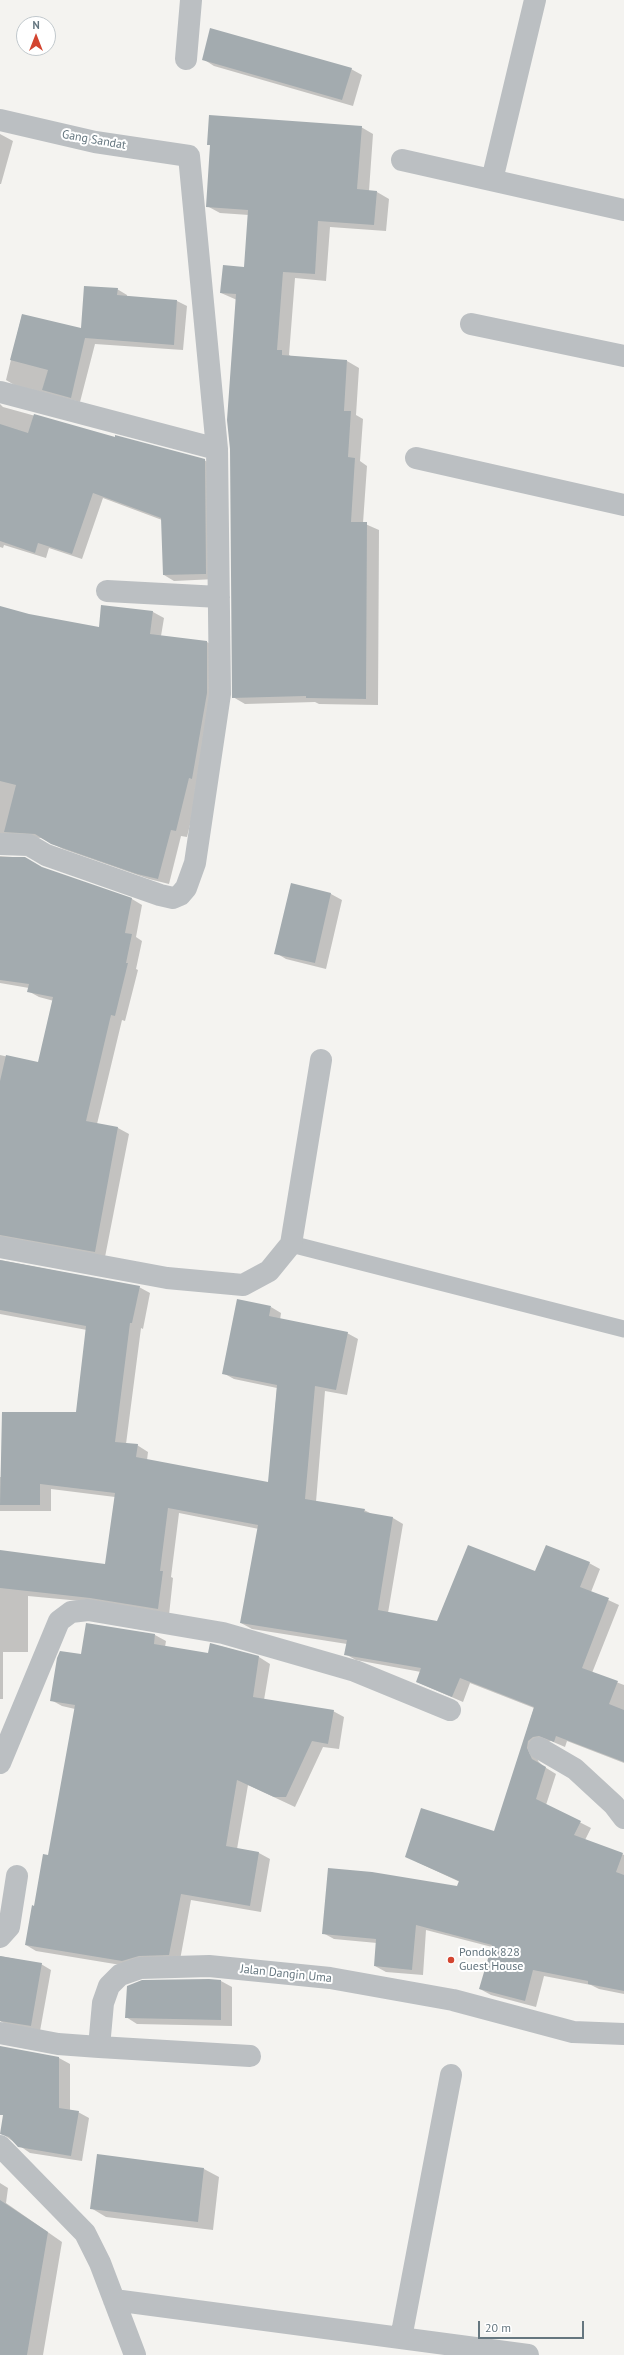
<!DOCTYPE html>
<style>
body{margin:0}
#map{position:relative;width:624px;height:2355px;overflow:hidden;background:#f4f3f0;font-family:"PT Sans",sans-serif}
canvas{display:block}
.north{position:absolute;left:16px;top:16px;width:40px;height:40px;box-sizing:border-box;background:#fff;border:1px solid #c1c8cc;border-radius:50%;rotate:0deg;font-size:11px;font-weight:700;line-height:16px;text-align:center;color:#65767f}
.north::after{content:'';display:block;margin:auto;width:14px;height:18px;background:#d34530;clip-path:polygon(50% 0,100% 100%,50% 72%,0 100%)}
.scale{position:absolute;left:478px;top:2321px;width:106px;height:18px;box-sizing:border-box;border:2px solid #65767f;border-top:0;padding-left:5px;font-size:12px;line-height:14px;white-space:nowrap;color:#65767f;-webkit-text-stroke:3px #fff;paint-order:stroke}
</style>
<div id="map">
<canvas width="624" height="2355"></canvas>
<div class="north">N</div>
<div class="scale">20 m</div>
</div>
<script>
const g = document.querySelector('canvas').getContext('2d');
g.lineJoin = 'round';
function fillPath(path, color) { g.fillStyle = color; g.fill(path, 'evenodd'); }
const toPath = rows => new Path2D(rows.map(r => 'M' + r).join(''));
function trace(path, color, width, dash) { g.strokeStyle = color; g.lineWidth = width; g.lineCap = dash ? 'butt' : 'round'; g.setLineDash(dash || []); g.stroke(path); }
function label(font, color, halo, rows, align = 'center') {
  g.font = font + ' "PT Sans",sans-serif'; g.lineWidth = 4; g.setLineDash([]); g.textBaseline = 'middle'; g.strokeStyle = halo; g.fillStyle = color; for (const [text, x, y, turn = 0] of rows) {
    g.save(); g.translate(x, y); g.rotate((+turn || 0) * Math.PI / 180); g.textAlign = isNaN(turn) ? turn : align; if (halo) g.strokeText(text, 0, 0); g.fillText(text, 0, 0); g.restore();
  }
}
const shadow = toPath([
 [203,59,351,69,362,75,353,106,214,66],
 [361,127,373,134,369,191,377,192,389,199,386,231,330,227,326,281,295,278,289,355,292,357,347,361,359,368,356,415,363,419,360,461,367,466,363,523,379,530,378,705,319,704,315,702,245,704,233,697,237,300,221,293,245,268,249,215,220,213,207,206,211,146,208,144],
 [0,134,13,141,1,184,0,184],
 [117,289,127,295,127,297,177,301,187,306,183,350,95,344,80,402,16,386,6,380,22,315,82,329],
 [0,404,3,407,115,438,204,460,215,466,216,579,174,581,164,575,162,520,103,498,82,559,49,548,46,558,4,545,3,548,0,547],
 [102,606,153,612,164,618,161,636,207,642,217,648,200,784,187,837,181,836,169,884,149,879,63,849,41,838,11,837,0,843,0,607,29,615,100,628],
 [0,856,25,858,41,868,132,899,142,905,136,937,142,941,136,969,138,970,125,1021,122,1020,97,1124,118,1128,129,1134,105,1257,0,1247,0,1055,39,1064,54,1001,39,997,28,991,29,988,0,983],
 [291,885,331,894,342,900,326,969,286,959,276,953],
 [0,1260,139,1287,150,1293,143,1329,141,1328,126,1444,137,1445,148,1452,147,1460,269,1483,277,1388,234,1379,223,1373,271,1307,281,1313,280,1320,347,1333,358,1339,347,1395,325,1391,316,1502,364,1510,372,1514,393,1518,403,1524,388,1613,438,1622,536,1572,589,1563,600,1569,591,1592,619,1605,592,1673,624,1685,624,1763,567,1741,565,1747,551,1741,544,1743,537,1754,538,1761,543,1766,556,1774,546,1805,591,1828,585,1840,624,1855,624,1994,599,1989,591,1985,544,1976,536,2007,491,1995,480,1989,492,1947,426,1930,423,1975,386,1972,375,1966,377,1943,334,1939,323,1933,458,1888,460,1882,417,1862,495,1833,534,1708,470,1683,463,1702,417,1682,421,1672,356,1660,345,1654,347,1644,252,1629,241,1623,259,1529,179,1513,171,1577,173,1578,169,1615,102,1603,28,1596,28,1652,3,1652,3,1699,0,1699,0,1551,106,1565,115,1497,51,1489,51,1511,0,1511,0,1477,3,1477,77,1413,87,1330,0,1314],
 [155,1635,166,1641,165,1647,209,1654,220,1646,259,1657,270,1664,264,1700,333,1711,344,1717,339,1749,323,1747,295,1807,248,1785,237,1849,259,1853,270,1859,261,1912,191,1900,180,1960,133,1967,36,1951,26,1945,49,1856,75,1709,62,1706,51,1700,82,1655],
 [0,1956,41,1964,51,1970,40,2031,9,2026,0,2021],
 [142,1981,221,1981,232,1987,232,2026,137,2024,126,2017],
 [0,2047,59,2058,70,2064,70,2110,78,2112,89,2118,82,2161,30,2153,1,2133,8,2091,0,2087],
 [204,2169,219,2177,213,2230,106,2217,91,2208],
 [0,2183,8,2188,6,2203,62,2242,43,2355,0,2355]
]);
const building = toPath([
 [210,28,352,68,342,100,202,60],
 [209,115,362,126,357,189,377,191,374,225,318,221,315,274,283,272,277,350,282,350,282,355,347,360,344,411,351,411,348,457,355,458,351,522,367,522,366,699,306,698,306,696,232,698,230,449,227,420,236,294,220,293,223,265,244,267,248,210,206,207,210,145,207,145],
 [84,286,118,288,117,295,177,300,174,345,85,338,71,398,42,390,48,370,10,360,22,314,81,328],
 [34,414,115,437,115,435,205,459,206,574,163,575,161,518,93,493,72,554,38,543,35,553,0,541,0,424,28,433],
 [101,605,153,611,150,634,207,641,207,693,192,779,189,778,176,831,171,830,158,879,137,874,51,844,35,834,4,832,16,785,0,781,0,606,29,614,99,627],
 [0,857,25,857,42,867,132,898,125,933,132,934,126,963,128,963,115,1016,111,1015,86,1121,118,1127,95,1252,0,1235,0,1081,6,1055,38,1062,53,997,27,992,29,984,0,980],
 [291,883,331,893,315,963,274,954],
 [0,1260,140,1286,132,1323,130,1323,115,1442,138,1444,136,1457,268,1482,277,1385,222,1374,237,1299,271,1306,269,1316,348,1332,336,1390,315,1386,305,1499,365,1509,364,1512,393,1517,378,1610,437,1621,468,1545,535,1571,546,1545,590,1562,580,1587,609,1598,582,1668,618,1681,609,1704,624,1710,624,1762,556,1736,554,1742,539,1736,533,1737,528,1741,527,1748,532,1759,546,1767,536,1799,581,1821,574,1835,623,1853,616,1872,624,1875,624,1991,588,1984,588,1981,533,1970,525,2001,479,1989,492,1945,416,1925,412,1970,374,1966,376,1939,322,1934,328,1868,372,1872,457,1886,459,1881,405,1857,421,1808,494,1831,534,1707,460,1678,452,1697,416,1682,421,1668,344,1655,347,1640,240,1623,258,1525,168,1508,160,1571,163,1571,158,1609,90,1598,0,1588,0,1550,105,1564,115,1493,40,1484,40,1505,0,1505,2,1412,76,1412,86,1326,0,1310],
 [86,1623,155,1634,154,1644,208,1653,210,1643,259,1656,253,1697,334,1710,328,1744,312,1741,286,1797,274,1797,237,1780,226,1846,259,1852,250,1906,181,1894,169,1955,139,1956,122,1961,25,1945,32,1905,34,1906,43,1854,48,1855,75,1705,50,1701,57,1658,60,1651,81,1654],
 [0,1956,42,1963,31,2026,0,2021],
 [209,1979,221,1980,221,2020,125,2018,127,1986,142,1980],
 [0,2046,59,2057,59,2108,79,2111,71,2156,18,2147,9,2137,0,2134,3,2115,0,2115],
 [97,2154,204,2168,198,2222,90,2209],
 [0,2200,48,2232,27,2355,0,2355]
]);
const lane = toPath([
 [291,1244,624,1329]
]);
const street = toPath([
 [186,59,191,0],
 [0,120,95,142,189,156,217,449,220,694,195,863,186,888,180,895,173,898,160,895,46,855,29,845,0,844],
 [402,160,624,210],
 [492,180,535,0],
 [471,324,624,356],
 [0,392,217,449],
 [416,458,624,505],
 [107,591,219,597],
 [0,1247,167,1278,243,1285,269,1271,291,1244,321,1060],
 [539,1748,575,1769,614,1805,624,1818],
 [0,1763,59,1621,71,1612,88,1610,223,1633,355,1671,450,1710],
 [0,1937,9,1927,17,1876],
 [0,2033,58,2044,99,2047,103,2003,109,1986,120,1975,140,1968,209,1966,330,1978,453,2000,573,2032,624,2034],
 [99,2047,250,2056],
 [0,2146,85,2233,100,2263,135,2355],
 [114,2300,528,2355],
 [401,2338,451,2075]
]);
const markers = [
 [451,1960,4,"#d34530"]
];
const streetNames = [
 ["Gang Sandat",94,140,10],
 ["Jalan Dangin Uma",286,1974,6]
];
const poiNames = [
 ["Pondok 828",459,1953],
 ["Guest House",459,1967]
];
fillPath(shadow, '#0003');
fillPath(building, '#a3abaf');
trace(lane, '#bbbfc2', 17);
trace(street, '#bbbfc2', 22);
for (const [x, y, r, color] of markers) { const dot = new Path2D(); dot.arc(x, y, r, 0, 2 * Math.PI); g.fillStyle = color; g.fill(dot); trace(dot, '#fff', 1.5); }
label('12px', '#65767f', '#fff', streetNames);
label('12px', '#65767f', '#fff', poiNames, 'left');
</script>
